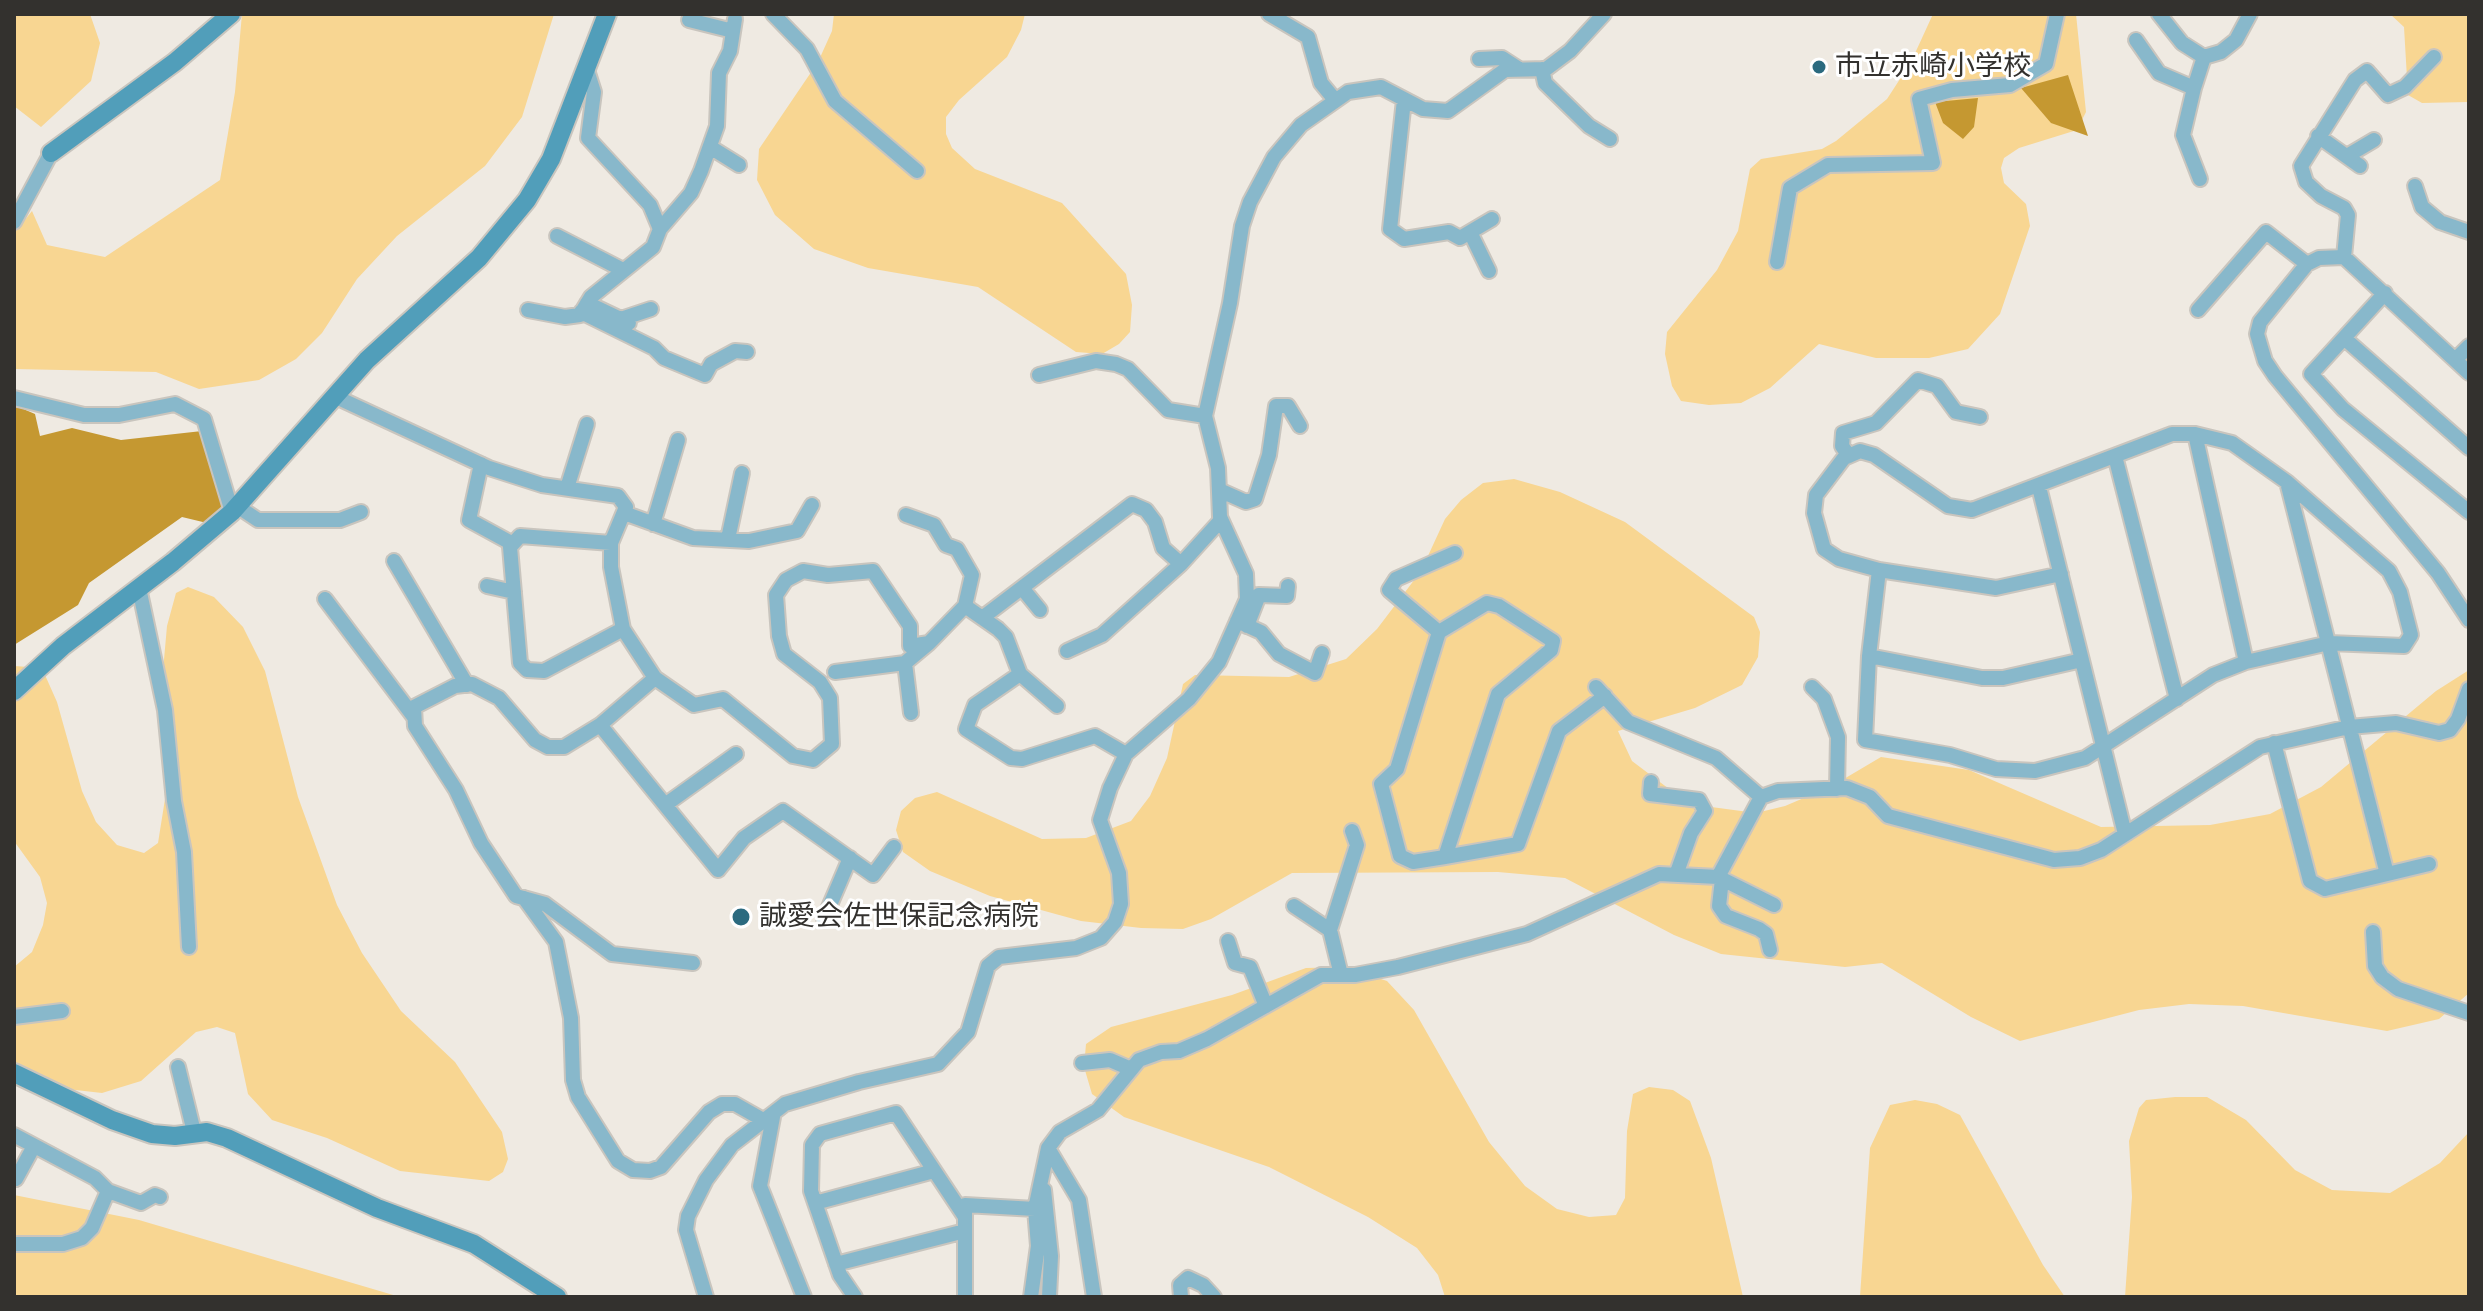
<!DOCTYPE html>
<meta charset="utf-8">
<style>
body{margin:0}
#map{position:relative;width:2483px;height:1311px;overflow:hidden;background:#efeae2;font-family:"Fira Sans",sans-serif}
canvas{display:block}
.frame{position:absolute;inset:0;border:16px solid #33312e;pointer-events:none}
</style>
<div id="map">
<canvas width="2483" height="1311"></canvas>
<div class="frame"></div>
</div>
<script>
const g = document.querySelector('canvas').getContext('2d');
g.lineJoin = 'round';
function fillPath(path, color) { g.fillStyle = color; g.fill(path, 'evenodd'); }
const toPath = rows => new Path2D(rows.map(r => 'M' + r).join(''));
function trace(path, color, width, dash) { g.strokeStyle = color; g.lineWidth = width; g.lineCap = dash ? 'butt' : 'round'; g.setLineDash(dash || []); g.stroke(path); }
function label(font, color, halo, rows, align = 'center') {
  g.font = font + ' "Fira Sans","Noto Sans JP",sans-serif'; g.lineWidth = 6; g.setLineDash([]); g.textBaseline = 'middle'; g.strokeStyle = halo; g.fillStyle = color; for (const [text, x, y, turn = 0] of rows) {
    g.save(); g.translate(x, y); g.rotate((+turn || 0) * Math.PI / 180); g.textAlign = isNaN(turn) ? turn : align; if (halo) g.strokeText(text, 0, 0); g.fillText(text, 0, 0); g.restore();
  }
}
const green = toPath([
 [14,14,90,14,100,43,91,81,41,127,14,106],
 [242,14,554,14,522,117,485,166,397,236,357,279,322,333,296,359,259,380,199,389,156,372,14,369,14,233,32,211,47,245,105,257,220,180,235,92],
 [834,14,1025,14,1021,30,1007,57,959,100,946,117,946,134,952,148,975,169,1062,203,1126,274,1132,305,1130,332,1119,344,1102,354,1076,352,978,287,868,268,814,249,775,215,757,180,759,149,818,62,832,31],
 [1933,14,2076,14,2086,112,2077,130,2019,148,2004,158,2001,168,2004,183,2026,204,2030,226,2000,314,1968,349,1929,358,1876,358,1819,344,1770,388,1741,403,1709,405,1681,401,1672,386,1665,354,1667,332,1717,270,1738,231,1750,169,1761,159,1822,149,1836,141,1887,99,1911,62],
 [2390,14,2469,14,2469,102,2422,103,2408,95,2404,27],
 [1514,479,1560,492,1625,522,1754,617,1760,632,1758,657,1742,685,1695,708,1618,731,1632,761,1689,804,1756,813,1785,806,1832,786,1881,757,1969,770,2101,827,2210,825,2270,814,2321,787,2436,691,2469,670,2469,993,2439,1019,2387,1031,2243,1006,2189,1004,2139,1010,2020,1041,1971,1017,1882,963,1845,967,1721,954,1674,935,1565,878,1498,872,1292,873,1211,919,1183,929,1141,928,1081,921,990,896,930,871,903,852,896,830,901,811,915,798,937,792,1042,839,1086,838,1131,821,1150,796,1167,758,1183,684,1195,675,1289,677,1346,659,1377,629,1421,571,1445,519,1461,500,1483,483],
 [188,587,214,597,243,627,265,671,298,797,337,905,362,953,401,1011,455,1062,502,1132,508,1159,503,1172,489,1181,400,1171,327,1138,272,1120,248,1094,235,1033,217,1027,196,1032,141,1081,102,1093,14,1083,14,967,32,952,43,925,47,903,40,877,14,841,14,666,29,667,45,675,57,702,82,791,96,822,117,845,144,853,158,843,165,799,161,693,167,626,176,593],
 [1345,967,1387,981,1414,1010,1489,1142,1525,1186,1557,1209,1589,1217,1616,1215,1625,1198,1627,1131,1633,1094,1649,1087,1673,1090,1690,1101,1711,1158,1743,1297,1445,1297,1438,1275,1417,1248,1368,1217,1269,1167,1124,1117,1092,1094,1084,1067,1086,1044,1111,1027,1232,995,1306,968],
 [2175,1097,2207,1097,2246,1120,2295,1170,2332,1190,2390,1193,2440,1163,2469,1132,2469,1297,2125,1297,2132,1197,2129,1141,2139,1108,2146,1100],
 [1915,1100,1937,1104,1960,1115,2043,1265,2065,1297,1860,1297,1870,1148,1890,1105],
 [14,1195,139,1220,400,1297,14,1297]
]);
const water = toPath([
 [2068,75,2088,136,2051,123,2021,88],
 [1978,98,1974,127,1963,139,1943,123,1935,102],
 [14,405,35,414,40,436,72,428,121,440,202,431,224,509,207,523,182,517,89,583,78,605,14,645]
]);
const street = toPath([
 [773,14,807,49,835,101,917,171],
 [1269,14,1308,37,1321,83,1335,100],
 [2159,14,2182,43,2204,57],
 [689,20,733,31],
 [2136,40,2159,73,2194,88],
 [1479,59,1502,58,1519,69],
 [1542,69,1545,83,1589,126,1610,139],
 [1404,100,1390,229,1404,239,1449,232,1460,238,1492,219],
 [2318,136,2360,166],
 [710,147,739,165],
 [2347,156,2374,140],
 [2200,179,2183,135,2194,88,2204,57,2221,52,2236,40,2250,14],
 [2415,186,2422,207,2440,222,2469,232],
 [14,222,51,153],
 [660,229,691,193,701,171,717,126,719,73,730,51,735,19],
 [1470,232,1489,271],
 [557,236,623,270],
 [2344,257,2348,215,2344,208,2321,196,2306,182,2301,166,2355,80,2367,71,2388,95,2405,87,2434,57],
 [1777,262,1790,188,1828,165,1933,163,1919,99,1952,90,2010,85,2046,64,2057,14],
 [2385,293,2311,374,2343,409,2469,512],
 [587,303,629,323],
 [528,310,565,317,580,315,591,297,653,247,660,229,650,205,588,138,594,92,587,70],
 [2198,310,2266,232,2307,264],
 [581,312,654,348,664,358,705,375,711,364,735,351,747,352],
 [621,319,651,309],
 [2344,338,2469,448],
 [2455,360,2469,346],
 [2469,373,2344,257,2319,258,2307,264,2260,322,2257,334,2265,361,2275,376,2438,573,2469,620],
 [1039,375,1096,361,1116,364,1128,369,1168,410,1205,416],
 [336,397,489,468,542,485,618,496,626,507,611,543,611,567,623,629,655,678,694,705,723,699,793,756,813,760,832,744,830,698,820,682,784,654,779,636,776,595,786,580,803,571,828,575,873,571,910,626,910,646,929,643,965,606,998,629,1006,637,1020,674,975,705,966,729,1011,758,1022,759,1095,736,1126,754],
 [14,398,84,415,119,415,175,404,204,419,232,512],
 [2172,434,2195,434,2232,443,2287,482,2389,571,2400,592,2411,635,2404,646,2329,643,2246,662,2213,675,2085,758,2035,771,1996,769,1950,755,1865,740,1869,656,1879,570,1839,559,1824,549,1814,513,1816,495,1844,458,1860,451,1874,455,1948,506,1972,510,2172,434],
 [2195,434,2246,662],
 [1849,456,1842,446,1843,433,1876,423,1918,380,1937,386,1956,412,1980,417],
 [2115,456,2177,699],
 [481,464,469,520,513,544],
 [2287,482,2387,874],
 [2039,487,2125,834],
 [567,488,587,424],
 [1219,490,1246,502,1255,499,1269,455,1276,406,1288,406,1300,426],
 [237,506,258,520,340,520,361,512],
 [624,513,693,538,749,541,797,531,812,505],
 [906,515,934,525,946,545,957,549,972,575,965,606],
 [653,524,678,440],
 [728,539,742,473],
 [611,543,520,536,510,547,520,663,527,670,544,671,623,629],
 [394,561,467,685],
 [1879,570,1996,588,2061,574],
 [487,586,514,592],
 [139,588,165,710,174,801,184,852,189,947],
 [1022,588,1040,610],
 [325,599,414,717],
 [982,618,1132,504,1146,510,1155,522,1163,548,1181,564,1221,520],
 [1237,621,1261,632,1279,654,1315,673,1322,653],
 [1247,626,1259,595,1287,596,1288,586],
 [1439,632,1389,590,1396,579,1455,553],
 [1067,651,1102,635,1181,564],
 [1869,656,1982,678,2003,678,2082,660],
 [905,663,911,713],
 [835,672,905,663,929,643],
 [1020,674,1057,706],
 [655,678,600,725,564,747,548,747,535,740,499,698,472,684,455,686,414,707,415,726,456,790,481,843,516,896,545,904,612,954,693,963],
 [1596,687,1628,722,1716,758,1761,797],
 [1812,687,1824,699,1838,737,1837,789],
 [600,725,718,870,744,838,783,811,873,875,894,847],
 [2274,743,2310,881,2325,889,2429,864],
 [1651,782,1650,794,1699,800,1705,811,1691,833,1676,875],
 [665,805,736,754],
 [1445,857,1498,694,1551,650,1553,641,1499,606,1487,603,1439,632,1397,769,1381,784,1400,856,1413,862,1445,857,1518,844,1559,731,1605,696],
 [1718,877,1774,905],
 [1722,879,1719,906,1726,916,1759,929,1766,934,1770,950],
 [524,898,556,942,571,1018,573,1080,578,1097,618,1161,633,1170,650,1171,661,1167,709,1112,722,1104,735,1104,765,1121],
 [1294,906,1330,930,1341,975],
 [824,919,850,858],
 [1330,930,1357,845,1352,831],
 [2373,932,2375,966,2382,977,2398,989,2469,1013],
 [1228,941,1235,963,1250,967,1266,1006],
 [14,1017,62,1011],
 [1082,1063,1110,1060,1131,1069],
 [178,1067,194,1132],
 [773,1117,760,1186,804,1297],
 [14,1135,95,1178,108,1191,141,1203,155,1195,160,1197],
 [1048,1148,1079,1200,1094,1297],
 [16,1179,34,1146],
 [1044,1190,1051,1256,1049,1297],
 [815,1203,934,1171],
 [14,1244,63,1244,82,1238,92,1228,108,1191],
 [836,1264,965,1231],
 [706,1297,686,1230,688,1216,706,1180,732,1145,785,1104,859,1082,938,1064,968,1032,988,966,999,957,1076,948,1101,938,1115,922,1121,904,1119,873,1100,820,1110,788,1126,754,1189,699,1219,662,1247,599,1246,574,1220,517,1218,468,1205,416,1230,303,1242,226,1250,202,1274,157,1301,125,1348,92,1381,87,1423,109,1448,111,1505,70,1546,69,1570,51,1604,14],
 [855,1297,840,1275,811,1191,812,1145,820,1134,896,1113,965,1217],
 [965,1297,965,1205,1035,1209],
 [1031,1297,1038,1246,1035,1209,1048,1148,1060,1132,1098,1110,1139,1060,1161,1052,1179,1051,1207,1039,1321,975,1355,975,1398,967,1527,934,1659,874,1718,877,1761,797,1778,791,1847,788,1870,797,1888,816,2054,860,2080,858,2101,850,2260,747,2349,727,2396,723,2439,733,2450,730,2458,719,2469,689],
 [1181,1297,1180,1285,1188,1278,1203,1285,1214,1297]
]);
const secondary = toPath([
 [51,153,175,62,231,14],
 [14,691,63,646,173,562,232,512,367,360,479,258,527,200,551,159,607,14],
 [14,1073,112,1120,152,1134,175,1136,207,1132,227,1138,377,1208,474,1244,557,1297]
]);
const markers = [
 [1819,67,8,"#2b6a7f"],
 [741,917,10,"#2b6a7f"]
];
const poiNames = [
 ["市立赤崎小学校",1835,67],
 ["誠愛会佐世保記念病院",759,917]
];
fillPath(green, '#f8d692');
fillPath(water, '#c59831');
trace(street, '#c9c5be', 18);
trace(secondary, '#c9c5be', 22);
trace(street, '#88b8cb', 14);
trace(secondary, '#519eba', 18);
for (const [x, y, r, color] of markers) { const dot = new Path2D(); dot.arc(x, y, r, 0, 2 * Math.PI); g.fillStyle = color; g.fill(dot); trace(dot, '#fff', 3); }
label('28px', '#33312e', '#fff', poiNames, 'left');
</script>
